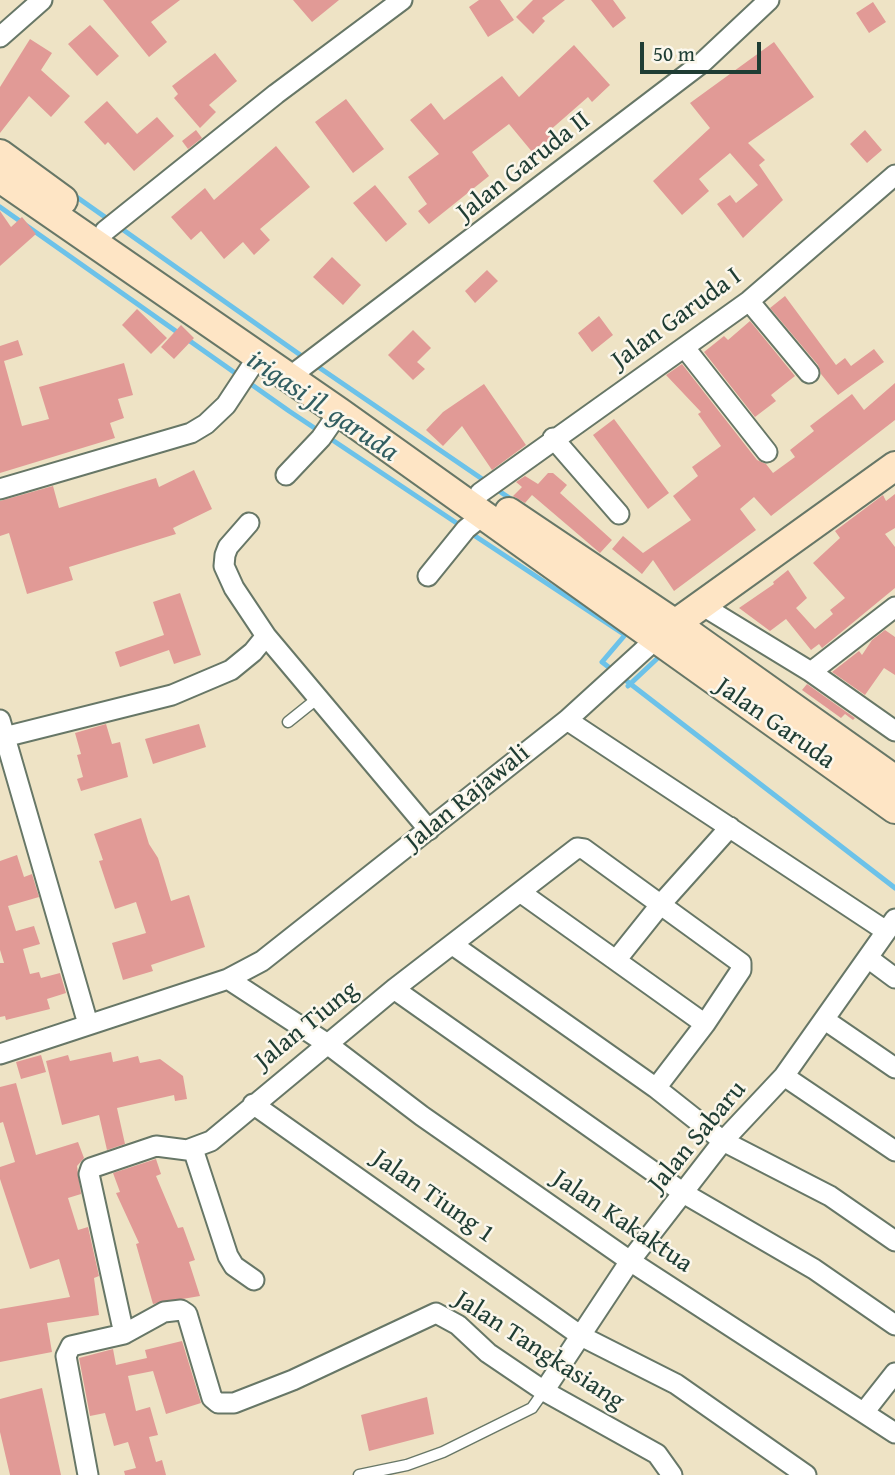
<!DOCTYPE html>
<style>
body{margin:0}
#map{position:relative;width:895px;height:1475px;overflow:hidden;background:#eee3c5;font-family:"Gentium Book Plus",serif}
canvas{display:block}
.scale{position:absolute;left:640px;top:42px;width:121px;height:32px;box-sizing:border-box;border:4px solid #1f3d34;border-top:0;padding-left:9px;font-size:21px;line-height:24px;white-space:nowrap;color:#1f3d34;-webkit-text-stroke:5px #fbf7ec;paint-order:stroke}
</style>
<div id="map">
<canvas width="895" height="1475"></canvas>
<div class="scale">50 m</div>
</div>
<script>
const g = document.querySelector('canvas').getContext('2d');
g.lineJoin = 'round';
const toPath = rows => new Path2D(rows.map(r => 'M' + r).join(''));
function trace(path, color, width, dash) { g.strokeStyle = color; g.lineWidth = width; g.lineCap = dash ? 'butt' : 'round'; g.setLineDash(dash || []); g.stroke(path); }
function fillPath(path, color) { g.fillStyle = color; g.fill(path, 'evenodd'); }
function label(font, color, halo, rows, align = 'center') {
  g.font = font + ' "Gentium Book Plus",serif'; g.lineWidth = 5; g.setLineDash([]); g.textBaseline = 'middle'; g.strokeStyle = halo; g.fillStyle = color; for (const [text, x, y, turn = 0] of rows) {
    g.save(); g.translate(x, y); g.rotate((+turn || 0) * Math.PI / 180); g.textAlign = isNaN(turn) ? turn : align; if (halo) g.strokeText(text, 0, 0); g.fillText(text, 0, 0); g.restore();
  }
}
const stream = toPath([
 [71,193,306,359],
 [0,207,289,411,461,526],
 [314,364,488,483],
 [496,489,514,501],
 [469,532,625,635,602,662,895,888],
 [628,686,662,654]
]);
const building = toPath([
 [103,0,180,0,151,22,167,42,149,57],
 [293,0,339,0,312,22],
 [479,0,500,0,514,20,488,37,469,7],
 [533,0,565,0,542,18,545,21,533,34,516,17],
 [591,0,613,0,626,18,613,28],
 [873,2,886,22,869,33,856,13],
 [90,25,119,56,97,76,68,44],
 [30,39,52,53,41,70,70,96,51,117,29,96,0,133,0,87],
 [774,42,814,97,748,143,765,160,759,165,783,200,743,238,717,204,730,195,736,203,758,185,730,153,699,179,709,191,682,215,653,181,710,128,690,103],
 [574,45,610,85,592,102,588,97,548,132,552,137,533,153,509,124,472,152,489,176,429,224,418,211,427,204,408,177,439,154,410,120,431,103,444,120,502,76,519,97],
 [215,53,237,81,209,105,216,112,200,128,174,98,178,94,172,86],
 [346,99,384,149,353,173,315,122],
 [107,101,137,134,157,117,174,136,134,171,108,142,105,145,84,122],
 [196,130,202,138,188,149,182,141],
 [865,130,882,150,867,163,850,144],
 [276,146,310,187,260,229,270,240,254,255,243,242,224,259,201,231,191,240,171,217,205,188,214,200],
 [375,185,407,224,386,242,353,203],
 [0,211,11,227,22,217,36,234,0,266],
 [332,257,361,285,343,305,313,277],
 [487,270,498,281,475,303,465,291],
 [785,296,836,365,845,358,851,366,874,349,884,362,838,395,821,374,818,365,770,308],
 [137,309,167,338,151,354,122,325],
 [599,316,613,335,592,352,578,333],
 [750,321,795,376,771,395,776,401,755,417,704,352,724,336,728,340],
 [181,325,194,338,174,359,161,347],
 [413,330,431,348,417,362,425,369,413,380,388,355],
 [18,340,23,355,4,361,22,426,49,419,39,387,124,363,133,395,118,399,124,418,110,423,115,438,0,473,0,346],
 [682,364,757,460,766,464,773,473,795,457,790,450,814,431,810,426,852,394,864,410,895,383,895,420,771,516,754,497,740,509,756,530,674,591,653,560,642,574,612,549,623,536,643,553,691,520,673,496,698,476,692,467,721,446,698,414,701,412,666,375],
 [484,384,526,445,492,470,462,426,443,446,426,430,443,412],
 [614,419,669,493,648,509,593,435],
 [194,470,212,509,173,528,176,534,69,567,73,580,27,594,9,533,0,536,0,501,53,486,59,508,156,478,159,487],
 [548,473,553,473,567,485,560,493,612,540,600,553,532,495,525,503,513,496,522,487,516,482,525,476,538,484],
 [895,494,895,528,885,534,895,547,895,588,822,648,819,644,811,650,786,619,770,631,739,608,774,584,773,582,788,570,807,598,796,608,815,629,833,614,830,610,845,598,813,563,840,538,835,531,883,495,886,501],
 [180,593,201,655,174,664,169,650,120,667,115,652,164,635,153,602],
 [885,630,895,637,895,675,884,668,865,695,832,672,859,651,862,655,872,640],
 [807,684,855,718,853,720,845,714,841,718,802,690],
 [106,724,112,744,120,742,128,777,81,791,77,779,83,777,77,755,81,754,75,733],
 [199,724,206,747,153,764,145,739],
 [141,818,149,844,158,858,171,901,189,895,205,947,151,965,153,971,123,980,112,943,146,933,136,902,115,909,99,861,103,860,94,834],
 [17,855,24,877,32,874,39,897,8,906,16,931,34,926,40,944,23,949,30,974,39,972,41,978,60,973,66,993,47,999,50,1009,6,1020,5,1016,0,1017,0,963,4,963,0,950,0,861],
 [111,1052,113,1062,138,1056,140,1063,160,1059,183,1076,187,1099,175,1101,174,1095,117,1108,125,1144,107,1150,99,1115,62,1125,46,1061,68,1055,70,1061],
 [41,1055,46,1072,21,1079,16,1062],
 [16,1083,36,1155,78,1142,84,1158,77,1166,81,1194,68,1198,78,1230,88,1227,99,1276,94,1278,99,1315,47,1323,52,1352,0,1362,0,1309,70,1297,59,1259,30,1269,0,1179,0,1167,15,1162,3,1122,0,1123,0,1087],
 [156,1159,161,1174,156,1176,178,1228,183,1227,195,1260,189,1262,200,1296,153,1304,136,1244,139,1243,116,1193,120,1192,113,1173],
 [182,1341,201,1403,166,1414,153,1371,128,1376,136,1411,150,1407,158,1435,149,1437,156,1462,162,1460,166,1475,125,1475,124,1471,136,1468,128,1442,114,1446,105,1413,90,1416,79,1358,113,1349,116,1365,147,1358,145,1350],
 [42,1388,61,1475,10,1475,0,1432,0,1399],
 [427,1397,434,1434,369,1451,361,1415]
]);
const lane = toPath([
 [288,722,318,698],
 [359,1475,407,1465,443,1452,532,1408,544,1391]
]);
const street = toPath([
 [0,37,42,0],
 [105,231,276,94,402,0],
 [749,301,809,373],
 [685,348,767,452],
 [288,378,703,62,769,0],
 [553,438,619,514],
 [286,475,321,438,339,412],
 [0,489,191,433,206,424,226,405,257,358],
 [480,493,749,301,895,175],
 [249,523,228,547,225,555,224,566,234,588,266,636,429,830],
 [428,576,466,529,482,516],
 [703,606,811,672,895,607],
 [811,672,895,731],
 [0,720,88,1024],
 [567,720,886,931],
 [0,738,172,695,231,670,253,652,266,636],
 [520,892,705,1024],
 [453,945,656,1088,723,1141,830,1196,895,1241],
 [868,958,895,978],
 [617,959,661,904,730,827],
 [228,979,326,1043,422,1116,630,1261,895,1433],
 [394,989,685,1194,814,1269,895,1325],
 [825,1020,895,1068],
 [0,1054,228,979,262,961,567,720,656,639],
 [784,1076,895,1151],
 [656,1088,705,1024,741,970,741,963,584,849,577,848,394,989,211,1141,187,1150,156,1146,91,1168,89,1174,124,1334,164,1312,181,1310,187,1314,212,1398,218,1403,234,1403,293,1380,436,1313,458,1325,488,1353,544,1391,657,1454,672,1475],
 [253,1104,581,1336,676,1384,806,1475],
 [193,1149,228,1256,234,1266,254,1280],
 [544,1391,630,1261,723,1141,784,1076,895,919],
 [865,1411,895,1373],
 [88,1475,66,1356,71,1346,124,1334]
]);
const secondary = toPath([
 [0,154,63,200],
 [0,178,339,412,895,809],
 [509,512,674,623,895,780],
 [661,634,895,466]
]);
const streetNames = [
 ["Jalan Garuda II",524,167,-38],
 ["Jalan Garuda I",677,319,-36],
 ["Jalan Garuda",775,724,35],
 ["Jalan Rajawali",468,798,-39],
 ["Jalan Tiung",307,1026,-39],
 ["Jalan Sabaru",698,1137,-50],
 ["Jalan Tiung 1",433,1197,35],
 ["Jalan Kakaktua",622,1222,34],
 ["Jalan Tangkasiang",539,1351,33]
];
const waterNames = [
 ["irigasi jl. garuda",322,407,34]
];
trace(stream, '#6cc2e9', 5);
fillPath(building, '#e19a96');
trace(lane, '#677767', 13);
trace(street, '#677767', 23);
trace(secondary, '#677767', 32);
trace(lane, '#fff', 10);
trace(street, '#fff', 19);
trace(secondary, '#fee5c5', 28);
label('26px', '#1f3d34', '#fbf7ec', streetNames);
label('italic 28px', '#325e61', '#fbf7ec', waterNames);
</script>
